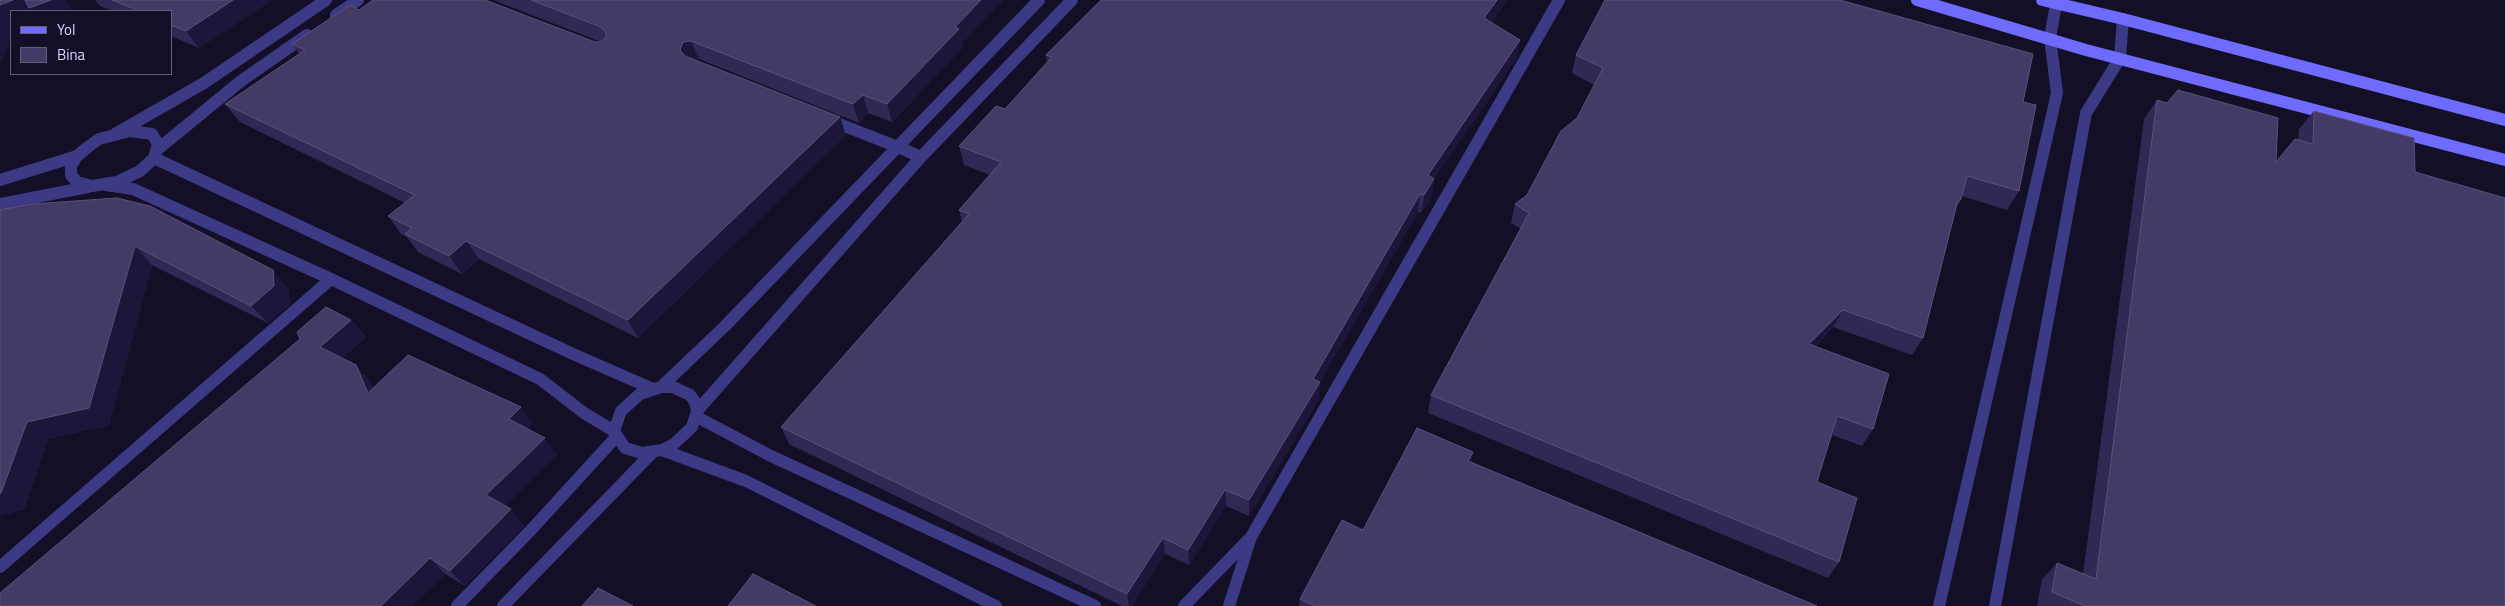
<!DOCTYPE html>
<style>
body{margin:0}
#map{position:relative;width:2505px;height:606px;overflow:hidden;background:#130f26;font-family:"Titillium Web",sans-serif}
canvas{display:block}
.legend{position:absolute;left:10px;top:10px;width:162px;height:65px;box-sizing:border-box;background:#130f26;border:1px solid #625e7d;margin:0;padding:6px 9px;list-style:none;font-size:15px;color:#d9d4ff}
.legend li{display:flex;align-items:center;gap:10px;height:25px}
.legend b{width:25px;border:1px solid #625e7d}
</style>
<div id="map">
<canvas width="2505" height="606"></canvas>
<ul class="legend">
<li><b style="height:6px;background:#6f6bff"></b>Yol</li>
<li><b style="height:14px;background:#433a66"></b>Bina</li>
</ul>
</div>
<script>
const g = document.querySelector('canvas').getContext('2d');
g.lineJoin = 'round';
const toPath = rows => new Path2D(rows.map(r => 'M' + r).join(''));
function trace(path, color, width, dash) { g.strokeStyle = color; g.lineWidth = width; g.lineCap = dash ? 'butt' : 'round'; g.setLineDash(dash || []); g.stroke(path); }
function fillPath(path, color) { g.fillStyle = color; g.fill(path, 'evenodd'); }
const lane = toPath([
 [829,120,898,147]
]);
const street = toPath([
 [336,15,358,0],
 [130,131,152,134,158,144,154,158,140,171,117,182,92,186,77,182,71,175,71,166,77,156,88,147,99,139,130,131],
 [115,134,204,83,326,0],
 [898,147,921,157],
 [158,149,241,81,307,35],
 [154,158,573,354,653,389],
 [0,180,77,156],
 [106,185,133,189,331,279,540,379,584,413,614,431],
 [0,204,88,187],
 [661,387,725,326,1039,0],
 [661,387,673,387,690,395,695,402,697,411,692,427,674,444,662,450,642,453,625,448,614,431,621,411,640,394,661,387],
 [697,411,921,157,1072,0],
 [697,417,771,456,1095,606],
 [662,450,746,481,996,606],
 [0,567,331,279],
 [457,606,531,530,616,437],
 [503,606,652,453],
 [1184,606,1248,540],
 [1229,606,1251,537,1559,0],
 [1939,606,2057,93,2050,38,2056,4],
 [1995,606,2086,113,2120,58,2123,19]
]);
const secondary = toPath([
 [1917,0,2086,50,2505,160],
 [2042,0,2123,19,2505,120]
]);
const wall = toPath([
 [95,0,272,0,199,48,171,36,171,11,112,11,100,6],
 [493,0,1003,0,962,43,963,47,892,122,868,113,859,123,699,59,696,60,846,135,638,338,479,259,462,274,418,252,407,237,401,234,388,216,405,203,240,122,225,104,299,54,292,44,359,10,595,42,601,42],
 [1101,0,1507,0,1491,23,1520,40,1516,59,1434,179,1431,198,1421,213,1418,212,1320,382,1319,399,1249,516,1226,506,1189,565,1165,554,1132,606,1122,606,789,444,781,427,962,222,959,210,990,175,964,165,959,146,1005,109,1047,63,1046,55],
 [1576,55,2023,102,2019,191,2007,210,1962,196,1956,208,1923,338,1912,355,1833,327,1815,347,1873,429,1862,446,1832,435,1817,482,1839,562,1828,578,1428,413,1431,395,1521,229,1511,223,1515,204,1527,195,1577,118,1594,85,1572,73],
 [2157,100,2276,162,2298,140,2299,129,2314,111,2415,172,2505,606,2037,606,2042,579,2057,563,2083,574,2144,119],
 [0,210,288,288,290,304,268,323,152,265,109,425,48,439,24,509,0,516],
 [351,320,366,337,342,358,356,365,371,383,373,388,533,423,528,429,557,455,505,506,524,526,465,586,445,574,412,606,0,606],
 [1473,452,1471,462,1817,606,1299,606,1300,599,1363,530]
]);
const shadedWall = toPath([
 [13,0,65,0,72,11,11,11,11,36,0,66,0,5],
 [233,0,272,0,199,48,186,31],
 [981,0,1003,0,962,43,963,47,892,122,887,104,955,27],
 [1497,0,1507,0,1481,37,1484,18],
 [1520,40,1516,59,1434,179,1431,198,1421,213,1428,175],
 [691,41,699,59,691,61,688,69,680,50,683,42],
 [863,95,868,113,859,123,853,104],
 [840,117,846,135,638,338,628,320],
 [1420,194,1418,212,1320,382,1319,399,1249,516,1249,500,1313,379],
 [466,241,479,259,462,274,449,256],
 [135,246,152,265,109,425,48,439,24,509,0,516,0,493,27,422],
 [273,270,288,288,290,304,268,323,251,306],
 [1843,310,1833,327,1800,362,1809,344],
 [351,320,366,337,335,364,320,347],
 [356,365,371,383,383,410,368,393],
 [521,407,533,423,522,436,509,419],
 [545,438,557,455,500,512,486,495],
 [1473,452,1469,468,1468,461],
 [1225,490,1226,506,1189,565,1188,550],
 [511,509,524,526,465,586,450,571],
 [1163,538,1165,554,1132,606,1129,606,1127,594],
 [430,558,445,574,412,606,381,606]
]);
const building = toPath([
 [0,0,13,0,0,5,0,0],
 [25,0,51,0,29,8,25,0],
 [112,0,233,0,186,31,171,25,171,11,139,11,112,0],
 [373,0,485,0,595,42,600,42,606,38,606,33,601,27,531,0,981,0,955,27,959,29,887,104,863,95,853,104,691,41,683,42,680,50,685,56,840,117,628,320,466,241,449,256,405,234,412,228,388,216,415,195,225,104,305,50,292,44,350,5,359,10,373,0],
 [1101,0,1497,0,1484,18,1520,40,1428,175,1434,179,1424,195,1420,194,1313,379,1320,382,1249,500,1225,490,1188,550,1163,538,1127,594,781,427,969,214,959,210,1001,162,959,146,996,106,1005,109,1052,57,1046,55,1101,0],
 [1605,0,1840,0,2033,54,2023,102,2036,105,2019,191,1967,176,1961,199,1957,204,1923,338,1843,310,1809,344,1889,374,1873,429,1837,416,1817,482,1857,498,1839,562,1431,395,1529,213,1515,204,1527,195,1561,131,1577,118,1603,68,1576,55,1605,0],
 [2178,90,2278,118,2276,162,2295,139,2313,144,2314,111,2414,138,2415,172,2505,198,2505,606,2085,606,2052,592,2057,563,2096,579,2157,100,2167,103,2178,90],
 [117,198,150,206,273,270,274,286,251,306,135,246,89,408,27,422,1,493,0,493,0,210,32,204,117,198],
 [326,307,351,320,320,347,356,365,368,393,408,355,521,407,509,419,545,438,486,495,511,509,450,571,430,558,381,606,0,606,0,593,300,339,297,332,326,307],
 [1417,428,1473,452,1468,461,1817,606,1315,606,1300,599,1342,520,1363,530,1417,428],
 [753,574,816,606,728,606,753,574],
 [598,588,633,606,582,606,598,588]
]);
trace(lane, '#3d3a85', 12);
trace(street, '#3d3a85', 12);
trace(secondary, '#6f6bff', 12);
fillPath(wall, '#312854');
fillPath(shadedWall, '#1d163a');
fillPath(building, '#433a66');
trace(building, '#5a527e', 1);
</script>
